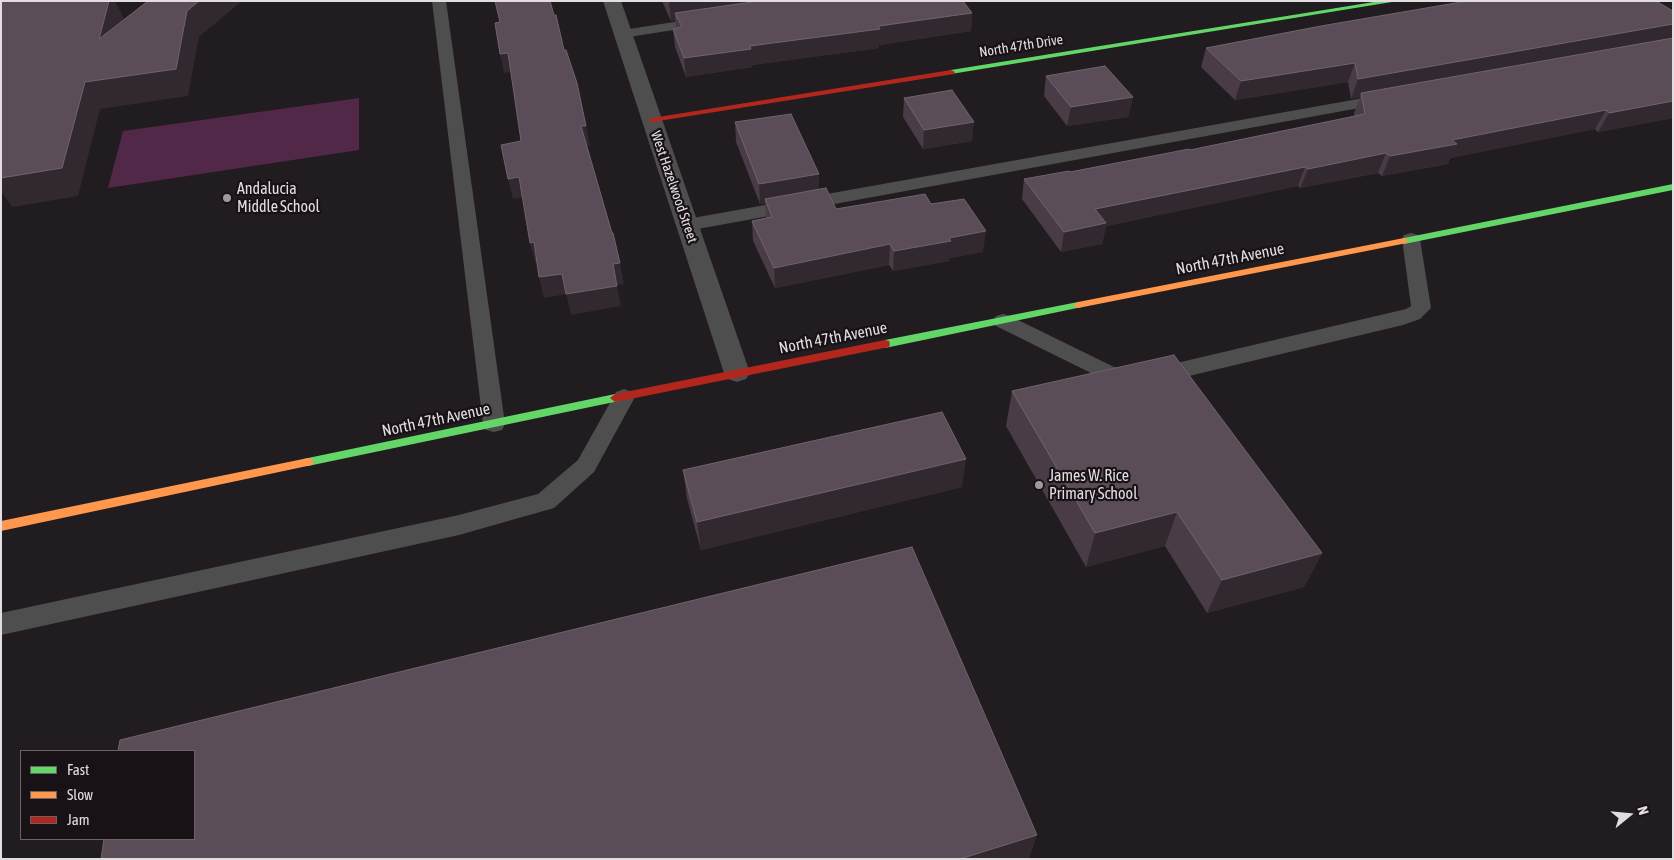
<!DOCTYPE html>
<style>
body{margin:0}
#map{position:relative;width:1674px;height:860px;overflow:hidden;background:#211c1f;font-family:"Asap Condensed",sans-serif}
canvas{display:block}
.frame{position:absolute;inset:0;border:2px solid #e2dde1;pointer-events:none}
.legend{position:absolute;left:20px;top:750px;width:175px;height:90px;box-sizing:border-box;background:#181217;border:1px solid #696368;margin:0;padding:6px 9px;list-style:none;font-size:15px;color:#e2dde1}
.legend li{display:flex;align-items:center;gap:10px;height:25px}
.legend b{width:25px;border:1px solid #696368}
.north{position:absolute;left:1604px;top:790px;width:50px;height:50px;-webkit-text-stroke:4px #181217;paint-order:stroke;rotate:73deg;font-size:14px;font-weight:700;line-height:20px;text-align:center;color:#e2dde1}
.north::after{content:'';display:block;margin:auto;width:18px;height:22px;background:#e2dde1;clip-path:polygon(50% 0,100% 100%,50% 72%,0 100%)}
</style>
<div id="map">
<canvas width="1674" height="860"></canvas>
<div class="frame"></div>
<ul class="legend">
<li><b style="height:6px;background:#63d668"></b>Fast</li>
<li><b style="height:6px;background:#ff974d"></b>Slow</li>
<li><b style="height:6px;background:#b3261e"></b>Jam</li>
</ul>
<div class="north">N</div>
</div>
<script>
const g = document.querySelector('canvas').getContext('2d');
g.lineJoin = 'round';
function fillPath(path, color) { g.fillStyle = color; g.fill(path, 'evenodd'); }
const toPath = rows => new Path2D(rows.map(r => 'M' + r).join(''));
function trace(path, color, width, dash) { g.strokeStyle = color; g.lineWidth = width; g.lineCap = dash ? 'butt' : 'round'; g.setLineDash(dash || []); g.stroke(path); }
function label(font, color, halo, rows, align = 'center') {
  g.font = font + ' "Asap Condensed",sans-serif'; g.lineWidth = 4.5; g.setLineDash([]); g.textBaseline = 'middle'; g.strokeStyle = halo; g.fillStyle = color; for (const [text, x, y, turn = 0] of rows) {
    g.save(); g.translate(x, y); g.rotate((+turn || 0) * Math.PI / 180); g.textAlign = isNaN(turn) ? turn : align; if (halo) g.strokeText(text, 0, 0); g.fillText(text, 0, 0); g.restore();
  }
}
const green = toPath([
 [359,98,359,150,108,188,123,131]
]);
const lane = toPath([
 [432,1,446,1,505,424,502,430,494,432,486,430,483,424,432,1],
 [706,17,711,18,713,21,711,24,623,38,618,37,616,34,618,31,623,30,706,17],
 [1386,94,1392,96,1394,99,1392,102,687,231,680,229,678,225,680,221,687,219,1386,94],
 [1411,233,1418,235,1420,239,1431,308,1420,319,1403,325,1147,386,1134,386,1101,378,996,326,993,321,996,316,1003,314,1010,316,1114,367,1134,370,1147,370,1406,309,1411,306,1402,239,1404,235,1411,233],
 [624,389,632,392,635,397,594,472,554,508,459,535,1,635,1,613,459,515,538,494,578,460,616,392,624,389]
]);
const street = toPath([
 [603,1,621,1,750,373,746,379,737,382,728,379,724,373,603,1]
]);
const fast = toPath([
 [1380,1,1398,1,951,74,947,72,951,70,1380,1],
 [1673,184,1673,190,1404,244,1399,241,1404,238,1673,184],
 [1078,302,1083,305,1082,307,885,348,880,344,885,340,1078,302],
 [615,394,620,398,619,401,308,466,304,465,302,462,304,459,308,458,615,394]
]);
const slow = toPath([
 [1404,238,1407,239,1407,243,1078,308,1073,305,1078,302,1404,238],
 [308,458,312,459,314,462,312,465,1,531,1,521,308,458]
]);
const jam = toPath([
 [951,70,955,72,954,74,652,122,648,120,652,118,951,70],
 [885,340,889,341,890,344,889,347,615,402,610,398,615,394,885,340]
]);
const wall = toPath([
 [662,1,963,1,972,13,971,31,879,45,879,48,752,65,752,67,686,77,675,47,673,29,676,28,675,20,671,21],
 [1673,11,1673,118,1598,132,1595,129,1450,158,1448,164,1382,176,1378,173,1300,188,1298,186,1106,226,1102,244,1061,252,1022,199,1024,179,1070,172,1190,150,1354,116,1354,113,1360,97,1351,99,1348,82,1235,100,1201,67,1206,48],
 [1046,76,1133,97,1128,117,1067,126,1044,96],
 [904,98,972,141,923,149,903,117],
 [735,122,819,189,836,209,931,204,983,252,949,258,949,261,893,271,889,265,775,288,753,241,752,221,766,218,765,203,760,204,736,142],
 [1012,391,1322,553,1304,587,1207,613,1165,546,1086,567,1006,426],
 [683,470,962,487,701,550,687,499]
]);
const shadedWall = toPath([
 [109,1,115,1,124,19,99,39],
 [199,1,242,1,199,37,188,96,100,109,78,196,12,207,1,191,1,158,85,82],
 [677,1,802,1,675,13,675,20,671,21,669,2],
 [972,13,971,31,879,45,879,48,752,65,752,67,686,77,684,58,750,46],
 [1673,24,1673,41,1361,93,1360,97,1351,99,1358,79],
 [508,53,512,72,504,73,500,54],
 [1355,63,1348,82,1235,100,1241,81],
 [1133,97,1128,117,1067,126,1071,107],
 [1673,101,1673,118,1598,132,1609,113],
 [1606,110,1595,129,1450,158,1448,164,1382,176,1390,156,1452,140],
 [974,122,972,141,923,149,924,130],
 [581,126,586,126,590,145,585,146],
 [1386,153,1378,173,1300,188,1308,169],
 [1305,167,1298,186,1106,226,1102,244,1061,252,1064,232,1095,209],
 [819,174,819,193,765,199,765,203,760,204,759,184],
 [519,177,524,197,513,199,508,179],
 [986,231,983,252,949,258,949,261,893,271,894,251,949,238],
 [534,242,539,262,535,263,530,243],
 [890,244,889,265,775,288,774,268],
 [620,263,624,284,617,285,613,264],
 [562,274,567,294,544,298,539,277],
 [617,286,621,306,571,315,566,294],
 [966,459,962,487,701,550,697,522],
 [1177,512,1165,546,1086,567,1095,533],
 [1322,553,1304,587,1207,613,1222,580],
 [1037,835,1029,859,960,859]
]);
const building = toPath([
 [1,1,109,1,99,39,148,1,199,1,187,11,176,69,85,82,62,168,1,178,1,1],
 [495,1,550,1,554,15,556,15,564,50,566,50,577,83,586,126,581,126,612,233,613,233,620,263,613,264,617,286,566,294,562,274,539,277,534,242,530,243,519,177,508,179,501,145,521,141,508,53,500,54,495,23,500,22,495,1],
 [759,1,963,1,972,13,878,26,880,29,750,46,751,49,684,58,673,29,682,27,675,13,759,1],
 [1467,1,1656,1,1673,11,1673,24,1358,79,1355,63,1241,81,1206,48,1321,26,1467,1],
 [1673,38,1673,101,1609,113,1606,110,1452,140,1457,144,1390,156,1386,153,1308,169,1305,167,1095,209,1106,223,1064,232,1024,179,1069,171,1070,172,1189,149,1190,150,1365,114,1361,93,1673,38],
 [1105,66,1133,97,1071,107,1046,76,1105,66],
 [952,90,974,122,924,130,904,98,952,90],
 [791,114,819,174,759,184,735,122,791,114],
 [826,188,836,209,925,194,931,204,964,199,986,231,949,238,951,241,894,251,890,244,774,268,752,221,772,217,765,199,826,188],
 [1174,355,1322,553,1222,580,1177,512,1095,533,1012,391,1174,355],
 [942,412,966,459,697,522,683,470,942,412],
 [912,547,1037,835,960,859,101,859,104,839,194,839,194,751,118,751,120,740,912,547]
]);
const markers = [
 [227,198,5,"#9e999d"],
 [1039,485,5,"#9e999d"]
];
const farStreetnames = [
 ["North 47th Drive",1021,46,-9],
 ["West Hazelwood Street",674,187,71]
];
const poiNames = [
 ["Andalucia",237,189],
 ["Middle School",237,207],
 ["James W. Rice",1049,476],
 ["Primary School",1049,494]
];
const streetNames = [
 ["North 47th Avenue",1230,259,-11],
 ["North 47th Avenue",833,338,-11],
 ["North 47th Avenue",436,420,-12]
];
fillPath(green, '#512848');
fillPath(lane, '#4e4e4f');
fillPath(street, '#4e4e4f');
fillPath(fast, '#63d668');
fillPath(slow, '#ff974d');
fillPath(jam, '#b3261e');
fillPath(wall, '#493c47');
fillPath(shadedWall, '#322830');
fillPath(building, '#5a4d57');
trace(building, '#6f646d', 1);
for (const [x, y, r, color] of markers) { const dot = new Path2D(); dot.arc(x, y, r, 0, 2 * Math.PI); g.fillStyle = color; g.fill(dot); trace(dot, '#181217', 2); }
label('14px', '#e2dde1', '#181217', farStreetnames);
label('16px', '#e2dde1', '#181217', poiNames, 'left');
label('16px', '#e2dde1', '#181217', streetNames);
</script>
